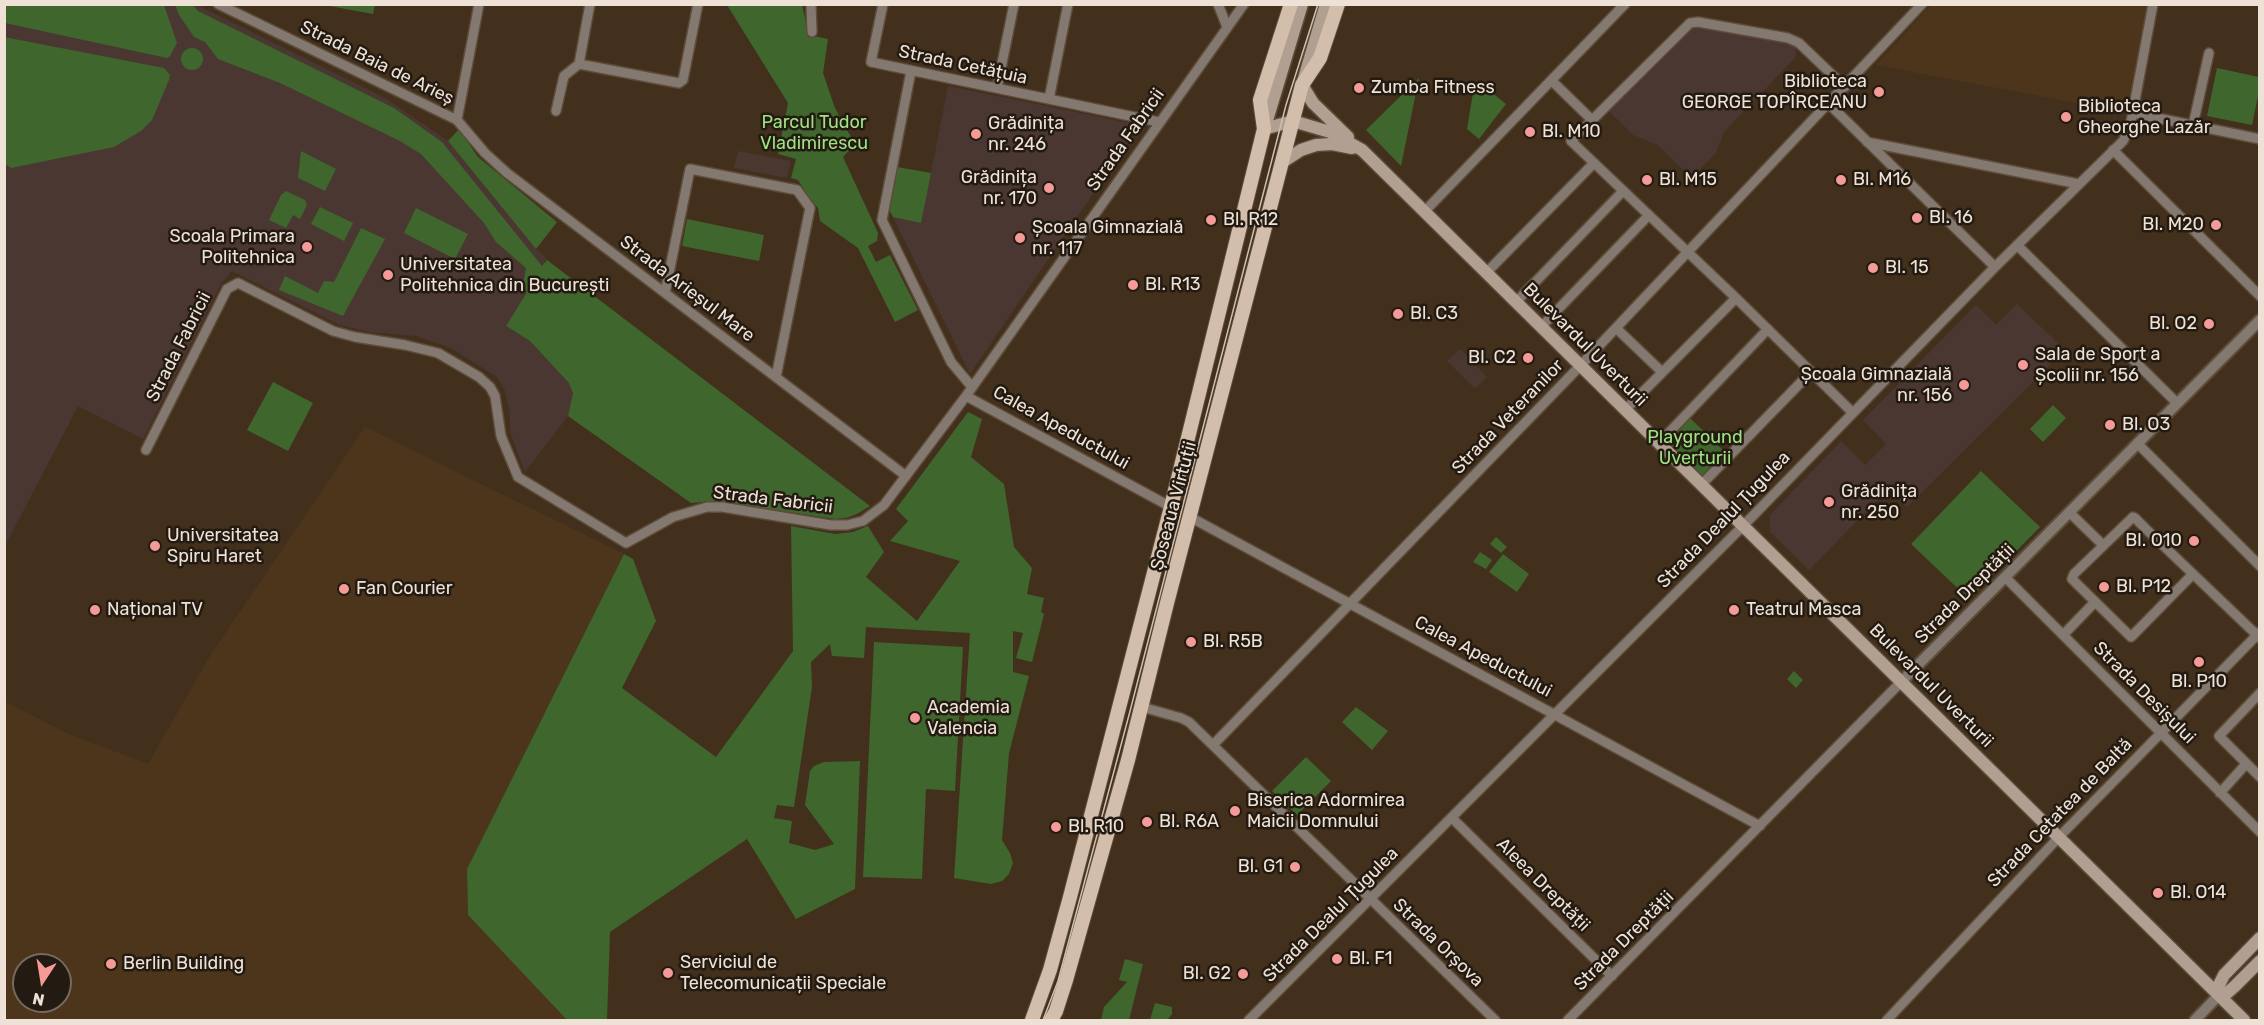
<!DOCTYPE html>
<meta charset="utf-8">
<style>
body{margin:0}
#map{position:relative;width:2264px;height:1025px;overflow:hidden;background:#43301c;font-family:Rubik,sans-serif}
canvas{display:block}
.frame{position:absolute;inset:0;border:6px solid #eee2d6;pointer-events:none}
.north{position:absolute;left:12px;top:953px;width:60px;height:60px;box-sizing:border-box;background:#231a11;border:2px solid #746a60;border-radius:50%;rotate:192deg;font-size:16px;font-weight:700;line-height:24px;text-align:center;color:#eee2d6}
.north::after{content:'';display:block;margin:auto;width:21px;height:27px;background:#f59b97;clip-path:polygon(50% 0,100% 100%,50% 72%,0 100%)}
</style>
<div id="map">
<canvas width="2264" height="1025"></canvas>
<div class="frame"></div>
<div class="north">N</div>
</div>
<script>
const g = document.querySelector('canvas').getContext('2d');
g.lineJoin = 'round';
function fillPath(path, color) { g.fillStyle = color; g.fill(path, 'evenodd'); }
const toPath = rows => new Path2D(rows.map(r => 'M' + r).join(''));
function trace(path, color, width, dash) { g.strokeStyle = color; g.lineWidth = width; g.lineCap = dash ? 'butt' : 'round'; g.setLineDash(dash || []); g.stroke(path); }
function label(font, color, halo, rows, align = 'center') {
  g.font = font + ' Rubik,sans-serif'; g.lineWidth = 5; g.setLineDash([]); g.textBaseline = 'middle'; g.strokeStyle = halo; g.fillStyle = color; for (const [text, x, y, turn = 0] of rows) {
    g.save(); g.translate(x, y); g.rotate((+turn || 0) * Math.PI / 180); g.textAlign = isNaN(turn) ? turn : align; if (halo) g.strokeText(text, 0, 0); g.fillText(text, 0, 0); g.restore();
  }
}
const built = toPath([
 [1931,5,2149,5,2129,113,1876,65],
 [365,427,624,554,467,869,468,915,567,1020,5,1020,4,701,69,734,148,764,210,656],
 [24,965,60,965,60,1001,24,1001]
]);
const industrial = toPath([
 [738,151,791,161,787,178,734,168],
 [1460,349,1487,377,1475,389,1447,361]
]);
const education = toPath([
 [5,5,197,5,385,98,448,141,536,249,547,259,506,326,530,341,570,383,573,393,568,416,525,472,510,432,510,414,505,391,497,377,451,348,416,336,369,332,340,325,232,271,221,284,143,439,78,406,5,546],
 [1703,25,1797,44,1795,58,1724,132,1716,153,1691,178,1658,145,1633,135,1608,110,1690,27],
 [948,86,1134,124,1135,132,970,374,889,209,897,167,931,173],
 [2017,304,2065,350,1907,507,1888,489,1809,570,1770,532,1770,515,1841,441,1865,465,1886,444,1863,420,1976,305,1996,325]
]);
const green = toPath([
 [5,4,164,5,177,43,170,56,167,58,5,23],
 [175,5,193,5,198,11,394,108,442,142,542,266,547,260,870,506,857,514,846,518,835,519,714,501,691,503,568,416,573,393,569,383,530,341,506,326,527,292,523,285,526,268,496,242,484,223,421,154,400,141,280,83,218,59,205,42,194,37,179,15],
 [324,5,375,4,375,5,373,14],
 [727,5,802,5,809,35,828,39,823,73,835,108,855,144,843,157,878,233,877,241,868,246,876,262,890,255,918,310,895,322,858,248,820,221,818,208,811,201,798,180,791,178,796,159,778,154,788,103],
 [4,37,164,68,170,75,169,80,152,120,141,131,114,147,11,168,5,164],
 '181 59a11 11 0 1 1 22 0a11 11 0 1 1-22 0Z',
 [2217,68,2259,77,2259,91,2252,125,2207,116],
 [1419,78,1401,166,1366,130],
 [1481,84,1506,104,1479,139,1467,129,1473,93],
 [459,129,478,157,557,222,536,249,448,141],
 [301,151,336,169,325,191,298,178],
 [897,167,931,173,921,223,893,217,889,209],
 [286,191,305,200,307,205,300,219,293,215,286,228,269,220,281,195],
 [320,207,353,223,344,241,311,224],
 [416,208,468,234,455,259,404,233],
 [687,219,764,235,759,261,682,246],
 [361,228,385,239,343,316,279,290,285,276,318,293,324,281,334,282],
 [273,382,313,403,288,451,247,430],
 [2053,405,2066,418,2043,442,2030,429],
 [968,412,982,419,971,457,1004,484,1014,547,1032,568,1027,594,1044,598,1041,612,1044,614,1032,662,1016,658,1023,633,1013,631,1013,672,1029,676,1009,753,1002,840,1010,853,1013,863,1009,874,1002,881,991,884,954,878,970,633,866,627,864,658,832,656,830,644,811,662,812,687,794,807,777,805,774,818,792,821,789,843,815,850,834,844,805,805,810,771,814,766,824,762,860,761,855,889,796,919,747,839,610,932,607,1020,567,1020,468,915,467,869,624,554,633,559,656,621,622,688,716,757,793,651,791,526,835,534,853,532,868,526,884,552,866,577,917,621,960,561,890,541,908,521,896,509],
 [1690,418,1725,452,1700,478,1665,444],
 [1981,471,2040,527,1969,599,1911,544],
 [1496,537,1507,547,1501,553,1490,544],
 [1480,552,1492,560,1486,569,1473,562],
 [1503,554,1529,574,1517,592,1489,572],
 [874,642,963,647,955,791,926,789,922,879,863,877],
 [1794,671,1803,680,1796,688,1787,679],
 [1356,707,1388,731,1372,750,1342,722],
 [1306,757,1331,781,1297,815,1272,791],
 [1125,959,1143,964,1129,1020,1101,1020,1104,1007,1127,982,1119,980],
 [1155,1003,1172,1007,1172,1014,1168,1019,1150,1020]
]);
const minor = toPath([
 [218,4,457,120,485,153,507,173,906,476],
 [811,4,812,32],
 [883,4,871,62,1159,122],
 [1218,4,1227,27],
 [579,64,679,83,683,80,698,4],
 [911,71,882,220,951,362,972,387],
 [1552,81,1591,119],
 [1845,87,1799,43,1788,38,1698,22,1690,23,1571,141,1736,298,1852,412],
 [997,88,1014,4],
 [1049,99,1068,4],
 [1829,104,1995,267],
 [556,111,564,76,579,64,590,4],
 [2133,113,2260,139],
 [457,120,479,4],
 [2193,125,2209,53],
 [1867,142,2079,184],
 [2113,150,2260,296],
 [1424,212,1625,4],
 [2017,245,2177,403],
 [1486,273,1594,163],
 [665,293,690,169,797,190,810,208,776,377],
 [1516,302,1623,191],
 [1541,327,1649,215],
 [1616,328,1662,372],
 [966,396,1171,507],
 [1625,410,1736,298],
 [1659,443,1768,329],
 [2137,443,2260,566],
 [146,450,227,289,238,283,333,331,355,337,405,345,438,353,479,377,490,387,495,396,501,436,518,477,626,543,673,517,707,507,722,507,831,525,847,525,863,521,884,505,966,396,1244,4],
 [1701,485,1811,372],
 [2069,512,2103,545],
 [1190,517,1760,826],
 [2193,574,2131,637,2072,579,2074,574,2133,517,2135,518,2147,530,2193,574,2260,638],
 [2005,577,2260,832],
 [2063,635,2095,602],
 [2260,693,2219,736,2260,777],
 [1142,707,1181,718,1189,722,1495,1020],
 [1213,745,1580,366,1922,4],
 [2220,793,2246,764],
 [1452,818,1612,976],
 [1249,1020,1743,526,1995,267,2123,141,2130,127,2153,4],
 [1568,1020,1901,682],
 [1887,1020,2059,837,2260,632]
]);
const tertiary = toPath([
 [1901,682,2260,320],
 [2195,1020,2219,995]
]);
const secondary = toPath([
 [1326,4,1302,85,1313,103,1348,137],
 [1265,127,1302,4],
 [1264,129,1293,121,1330,132,1362,150,2244,1020],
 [1281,163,1301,150,1316,145,1332,144,1352,148],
 [2219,995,2219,985,2224,975,2260,938],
 [2219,995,2227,993,2235,986,2260,961]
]);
const primary = toPath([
 [1032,1020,1050,970,1070,897,1171,507,1264,129,1260,100,1291,4],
 [1051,1020,1056,1011,1066,980,1128,760,1167,603,1302,85,1320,58,1338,4]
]);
const tram = toPath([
 [1043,1020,1058,981,1129,715,1286,105,1318,4]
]);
const markers = [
 [1359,88,6,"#f59b97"],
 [1879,92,6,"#f59b97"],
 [2066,117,6,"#f59b97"],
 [1530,132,6,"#f59b97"],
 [976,134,6,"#f59b97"],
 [1647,180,6,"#f59b97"],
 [1841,180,6,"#f59b97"],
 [1049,188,6,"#f59b97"],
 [1917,218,6,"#f59b97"],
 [1211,220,6,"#f59b97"],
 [2216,225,6,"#f59b97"],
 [1020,238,6,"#f59b97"],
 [307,247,6,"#f59b97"],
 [1873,268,6,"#f59b97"],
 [388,275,6,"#f59b97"],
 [1133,285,6,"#f59b97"],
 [1398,314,6,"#f59b97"],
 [2209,324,6,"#f59b97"],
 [1528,358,6,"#f59b97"],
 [2023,365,6,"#f59b97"],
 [1964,385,6,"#f59b97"],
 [2110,425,6,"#f59b97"],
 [1829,502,6,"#f59b97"],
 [2194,541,6,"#f59b97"],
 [155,546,6,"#f59b97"],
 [2104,587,6,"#f59b97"],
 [344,589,6,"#f59b97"],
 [95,610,6,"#f59b97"],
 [1734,610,6,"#f59b97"],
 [1191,642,6,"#f59b97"],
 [2199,662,6,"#f59b97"],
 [915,718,6,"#f59b97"],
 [1235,811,6,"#f59b97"],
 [1147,822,6,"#f59b97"],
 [1056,827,6,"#f59b97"],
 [1295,867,6,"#f59b97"],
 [2158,893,6,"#f59b97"],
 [1337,959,6,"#f59b97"],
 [111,964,6,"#f59b97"],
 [668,973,6,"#f59b97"],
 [1243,974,6,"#f59b97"]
];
const streetNames = [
 ["Strada Baia de Arieș",377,63,26],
 ["Strada Cetățuia",963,65,12],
 ["Strada Fabricii",1126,140,-55],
 ["Strada Arieșul Mare",687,289,37],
 ["Bulevardul Uverturii",1585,345,45],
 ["Strada Fabricii",179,347,-63],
 ["Strada Veteranilor",1508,417,-46],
 ["Calea Apeductului",1061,428,29],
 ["Strada Fabricii",773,500,7],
 ["Șoseaua Virtuții",1174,506,-75],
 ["Strada Dealul Țugulea",1724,520,-46],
 ["Strada Dreptății",1965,594,-45],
 ["Calea Apeductului",1483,657,28],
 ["Bulevardul Uverturii",1931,686,45],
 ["Strada Desișului",2144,693,45],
 ["Strada Cetatea de Baltă",2060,813,-46],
 ["Aleea Dreptății",1543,885,45],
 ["Strada Dealul Țugulea",1331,915,-45],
 ["Strada Dreptății",1624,941,-45],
 ["Strada Orșova",1438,943,44]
];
const poiNames = [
 ["Biblioteca",1867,82,"right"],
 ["GEORGE TOPÎRCEANU",1867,103,"right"],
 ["Zumba Fitness",1371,88],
 ["Biblioteca",2078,107],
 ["Gheorghe Lazăr",2078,128],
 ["Grădinița",988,124],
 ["nr. 246",988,145],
 ["Bl. M10",1542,132],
 ["Grădinița",1037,178,"right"],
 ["nr. 170",1037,199,"right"],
 ["Bl. M15",1659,180],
 ["Bl. M16",1853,180],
 ["Bl. 16",1929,218],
 ["Bl. R12",1223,220],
 ["Bl. M20",2204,225,"right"],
 ["Școala Gimnazială",1032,228],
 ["nr. 117",1032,249],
 ["Scoala Primara",295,237,"right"],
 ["Politehnica",295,258,"right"],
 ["Universitatea",400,265],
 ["Politehnica din București",400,286],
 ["Bl. 15",1885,268],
 ["Bl. R13",1145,285],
 ["Bl. C3",1410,314],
 ["Bl. O2",2197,324,"right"],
 ["Sala de Sport a",2035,355],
 ["Școlii nr. 156",2035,376],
 ["Bl. C2",1516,358,"right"],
 ["Școala Gimnazială",1952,375,"right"],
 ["nr. 156",1952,396,"right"],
 ["Bl. O3",2122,425],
 ["Grădinița",1841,492],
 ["nr. 250",1841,513],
 ["Universitatea",167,536],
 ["Spiru Haret",167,557],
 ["Bl. O10",2182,541,"right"],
 ["Bl. P12",2116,587],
 ["Fan Courier",356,589],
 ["Național TV",107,610],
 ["Teatrul Masca",1746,610],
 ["Bl. R5B",1203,642],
 ["Bl. P10",2199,682,"center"],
 ["Academia",927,708],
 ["Valencia",927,729],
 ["Biserica Adormirea",1247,801],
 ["Maicii Domnului",1247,822],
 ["Bl. R6A",1159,822],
 ["Bl. R10",1068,827],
 ["Bl. G1",1283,867,"right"],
 ["Bl. O14",2170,893],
 ["Bl. F1",1349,959],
 ["Serviciul de",680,963],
 ["Telecomunicații Speciale",680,984],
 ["Berlin Building",123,964],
 ["Bl. G2",1231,974,"right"]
];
const parkNames = [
 ["Parcul Tudor",814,123],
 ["Vladimirescu",814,144],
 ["Playground",1695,438],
 ["Uverturii",1695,459]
];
fillPath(built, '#4c351b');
fillPath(industrial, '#4a3730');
fillPath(education, '#4b3732');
fillPath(green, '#3e662d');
trace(minor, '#5e4c3a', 12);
trace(tertiary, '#5e4c3a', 14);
trace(secondary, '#5e4c3a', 15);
trace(primary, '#5e4c3a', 16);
trace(minor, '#847970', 9);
trace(tertiary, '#847970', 10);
trace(secondary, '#b19f91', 12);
trace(primary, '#d3bdab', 14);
trace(tram, '#cdc0b2', 1.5);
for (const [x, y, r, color] of markers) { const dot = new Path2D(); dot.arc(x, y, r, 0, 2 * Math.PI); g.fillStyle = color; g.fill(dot); trace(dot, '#231a11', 2); }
label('18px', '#eee2d6', '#231a11', streetNames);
label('18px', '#eee2d6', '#231a11', poiNames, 'left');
label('18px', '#9ee382', '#231a11', parkNames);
</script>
